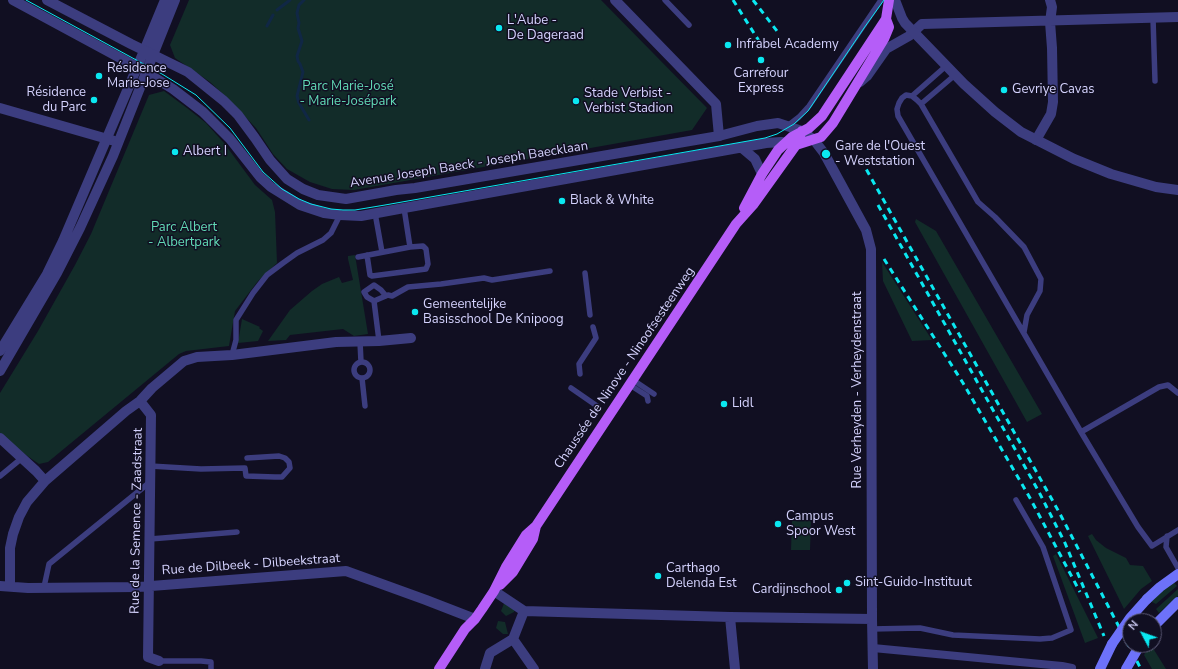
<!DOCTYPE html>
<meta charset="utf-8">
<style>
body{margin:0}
#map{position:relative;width:1178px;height:669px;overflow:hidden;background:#110f22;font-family:"Nunito Sans",sans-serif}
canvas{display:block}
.north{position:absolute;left:1122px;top:613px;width:40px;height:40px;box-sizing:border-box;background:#110f22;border:1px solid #5f5d7a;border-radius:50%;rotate:311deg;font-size:11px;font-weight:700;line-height:16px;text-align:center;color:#d4d2fd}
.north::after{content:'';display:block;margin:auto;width:14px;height:18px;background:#0ae8f1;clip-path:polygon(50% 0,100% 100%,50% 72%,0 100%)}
</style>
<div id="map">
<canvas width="1178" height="669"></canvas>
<div class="north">N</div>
</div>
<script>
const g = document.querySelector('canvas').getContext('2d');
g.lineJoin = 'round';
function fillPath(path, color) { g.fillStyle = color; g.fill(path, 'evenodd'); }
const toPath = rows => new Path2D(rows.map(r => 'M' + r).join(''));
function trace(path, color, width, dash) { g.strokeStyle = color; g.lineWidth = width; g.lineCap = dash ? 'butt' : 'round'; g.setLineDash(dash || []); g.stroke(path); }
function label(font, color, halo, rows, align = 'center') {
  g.font = font + ' "Nunito Sans",sans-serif'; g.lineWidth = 3; g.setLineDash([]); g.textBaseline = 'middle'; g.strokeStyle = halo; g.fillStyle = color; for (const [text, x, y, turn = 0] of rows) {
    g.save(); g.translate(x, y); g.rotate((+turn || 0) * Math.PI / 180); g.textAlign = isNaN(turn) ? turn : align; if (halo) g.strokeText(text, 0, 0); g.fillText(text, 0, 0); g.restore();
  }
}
const green = toPath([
 [189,0,601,0,707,108,692,130,354,190,332,189,310,182,287,169,273,154,256,128,224,95,210,82,175,58,170,45],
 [164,91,187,108,206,123,224,143,255,185,272,200,275,212,277,263,258,281,235,311,229,346,186,351,179,354,48,462,39,464,23,453,0,433,0,393,38,331,75,265,91,234,149,95],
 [916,219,936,231,1042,414,1027,422,915,222],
 [355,255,368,334,354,336,343,329,290,335,286,340,268,341,290,310,312,291,322,284,339,277,342,283,353,280,348,259,348,256],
 [882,262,932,340,912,341,883,281],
 [242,319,260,327,259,328,263,331,258,341,238,343],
 [792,521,811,521,810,550,791,550],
 [1092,534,1096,540,1106,548,1126,558,1130,565,1143,566,1152,581,1141,589,1124,609,1088,536],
 [1056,554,1098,638,1085,643,1053,556],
 [1172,580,1177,586,1156,604,1150,601],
 [1178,589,1178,596,1159,613,1156,609],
 [505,601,516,608,514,612,506,616,501,611],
 [498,621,505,622,508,634,503,634,496,628],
 [1151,645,1166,669,1152,669,1144,655]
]);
const stream = toPath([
 [304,0,299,5,297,13,299,23,298,28,302,41,297,56,298,61,300,64,303,72,297,96,299,103,309,120],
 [277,10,290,0],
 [267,26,273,15]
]);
const service = toPath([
 [665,0,689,25],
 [1153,18,1155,81],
 [912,96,946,66],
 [921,104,955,75],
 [786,125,790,124,799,117,809,106,881,0],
 [404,208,410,247],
 [375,213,382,252],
 [358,257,410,247,423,246,426,249,428,264,426,269,372,276,370,275,367,255],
 [585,273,590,315],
 [374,301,367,297,364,292,374,285,381,290,386,296],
 [1024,332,1027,315,1040,291,1041,279,1024,247,995,217,978,202,921,104,917,100,912,96,906,95,902,98,899,103,897,109,898,116,1081,432,1138,527,1152,546,1178,530],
 [379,341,374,301,388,295,392,296,408,287,441,284,484,278,492,280,550,271],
 [360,342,361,362],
 [232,355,236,340,236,320,253,293,267,275,283,263,297,253,323,240,331,233,340,215],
 '354 370a8 8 0 1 1 16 0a8 8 0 1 1-16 0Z',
 [580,374,579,364,596,338,593,327],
 [362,378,365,406],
 [633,380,654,394],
 [630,385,647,396,648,401],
 [571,388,597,406],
 [1081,432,1159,387,1168,385,1178,393],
 [150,466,201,469,245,468,246,476,275,477,282,477,290,468,289,462,285,458,279,456,247,458],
 [0,476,22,458],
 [1167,536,1166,547,1178,568],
 [150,539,237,532],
 [44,587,49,564,150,482],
 [872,629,920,628,953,635,1040,639,1052,638,1071,630,1043,547,1016,500],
 [159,661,201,661,211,662,211,669]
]);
const pedestrian = toPath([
 [873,648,1062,666,1072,668]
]);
const minor = toPath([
 [615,0,716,104,719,136],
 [144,51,165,0],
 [153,55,175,0],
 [860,82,867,76,886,49,909,36,922,24,1178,17],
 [0,108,118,142],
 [802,131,814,140,824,153,866,230,871,249,872,619,873,669],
 [1036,140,1051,114,1053,102,1052,48,1050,22,1052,7,1050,0],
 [140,401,151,415,148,657,159,661],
 [0,438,36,471,45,481],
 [0,586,28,588,138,587,346,571,426,600,475,619],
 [10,586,10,548,13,534,19,517,27,502,45,481,126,411,140,401,152,388,184,361,197,357,232,355,336,342,379,341,411,338],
 [494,591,524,611],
 [524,611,730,617,872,619],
 [730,617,735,669],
 [513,639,534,669],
 [485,669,490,653,513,639,524,611]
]);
const tertiary = toPath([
 [13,0,137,67],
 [47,0,131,44,188,72,224,101,238,115,255,138,270,160,287,179,303,189,318,195,346,199,396,190,415,188,719,136,757,126,778,123,802,131],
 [895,0,902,18,905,23,964,84,995,112,1021,132,1074,159,1111,174,1156,187,1178,190],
 [147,73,173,89,203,112,230,139,260,177,271,187,300,205,324,213,340,215,361,216,404,208,766,143,781,142,792,144],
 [742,148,755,159,762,174],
 [0,351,47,274,63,241,144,51],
 [0,371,57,273,80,228,113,156,153,55]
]);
const secondary = toPath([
 [1147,599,1160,587,1178,574],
 [1154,626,1178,602],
 [1100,669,1112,644]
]);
const primary = toPath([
 [796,145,821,137,833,123,884,39,889,27,886,19],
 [744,208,762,174,778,150,792,137,809,128,822,116,886,19,889,0],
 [500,585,513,572,533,539,536,526],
 [439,669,465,629,475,619,482,609,494,591,506,567,526,535,536,526,736,224,753,205,796,145,802,131]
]);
const tram = toPath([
 [26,0,162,74,196,95,230,128,263,172,282,189,299,199,311,204,331,209,343,210,355,210,385,205,765,138,777,134,794,124,808,111,864,28,884,0]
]);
const rail = toPath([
 [733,0,759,41],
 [753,0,777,31],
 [861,160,1059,512,1141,669],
 [878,205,1039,492,1065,543,1104,636],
 [884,259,963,383,1030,498,1080,592]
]);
const secondaryBridge = toPath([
 [1112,644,1130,618,1147,599],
 [1126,669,1140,645]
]);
const markers = [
 [499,28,4,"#0ae8f1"],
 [728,45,4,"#0ae8f1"],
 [761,60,4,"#0ae8f1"],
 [99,76,4,"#0ae8f1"],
 [1004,90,4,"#0ae8f1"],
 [94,100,4,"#0ae8f1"],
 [576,101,4,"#0ae8f1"],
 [175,152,4,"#0ae8f1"],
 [826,154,5,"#0ae8f1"],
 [562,201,4,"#0ae8f1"],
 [415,312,4,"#0ae8f1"],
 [724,404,4,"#0ae8f1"],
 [778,524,4,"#0ae8f1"],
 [658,576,4,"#0ae8f1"],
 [847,583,4,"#0ae8f1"],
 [839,590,4,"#0ae8f1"]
];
const poiNames = [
 ["L'Aube -",507,21],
 ["De Dageraad",507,36],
 ["Infrabel Academy",736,45],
 ["Résidence",107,69],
 ["Marie-Jose",107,84],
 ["Carrefour",761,74,"center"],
 ["Express",761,89,"center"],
 ["Gevriye Cavas",1012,90],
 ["Résidence",86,93,"right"],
 ["du Parc",86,108,"right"],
 ["Stade Verbist -",584,94],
 ["Verbist Stadion",584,109],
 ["Gare de l'Ouest",835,147],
 ["- Weststation",835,162],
 ["Albert I",183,152],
 ["Black & White",570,201],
 ["Gemeentelijke",423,305],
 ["Basisschool De Knipoog",423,320],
 ["Lidl",732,404],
 ["Campus",786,517],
 ["Spoor West",786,532],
 ["Carthago",666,569],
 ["Delenda Est",666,584],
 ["Sint-Guido-Instituut",855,583],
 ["Cardijnschool",831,590,"right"]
];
const parkNames = [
 ["Parc Marie-José",348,87],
 ["- Marie-Josépark",348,102],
 ["Parc Albert",184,228],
 ["- Albertpark",184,243]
];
const streetNames = [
 ["Avenue Joseph Baeck - Joseph Baecklaan",469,165,-9],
 ["Chaussée de Ninove - Ninoofsesteenweg",625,368,-56],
 ["Rue Verheyden - Verheydenstraat",858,390,-90],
 ["Rue de la Semence - Zaadstraat",137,521,-89],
 ["Rue de Dilbeek - Dilbeekstraat",251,565,-4]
];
fillPath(green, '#122c29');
trace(stream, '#102745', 3);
trace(service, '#3c3d7f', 5.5);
trace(pedestrian, '#3c3d7f', 8);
trace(minor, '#3c3d7f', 10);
trace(tertiary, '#3c3d7f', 10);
trace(secondary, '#6d72f9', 10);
trace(primary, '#b55df8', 10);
trace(tram, '#0ae8f1', 1);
trace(rail, '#0ae8f1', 3, [6, 5]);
trace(secondaryBridge, '#6d72f9', 10);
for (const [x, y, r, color] of markers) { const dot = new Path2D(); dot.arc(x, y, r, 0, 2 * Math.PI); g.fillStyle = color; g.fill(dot); trace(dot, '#110f22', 1.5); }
label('13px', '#d4d2fd', '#110f22', poiNames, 'left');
label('13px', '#61dab5', '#110f22', parkNames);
label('13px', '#d4d2fd', '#110f22', streetNames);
</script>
